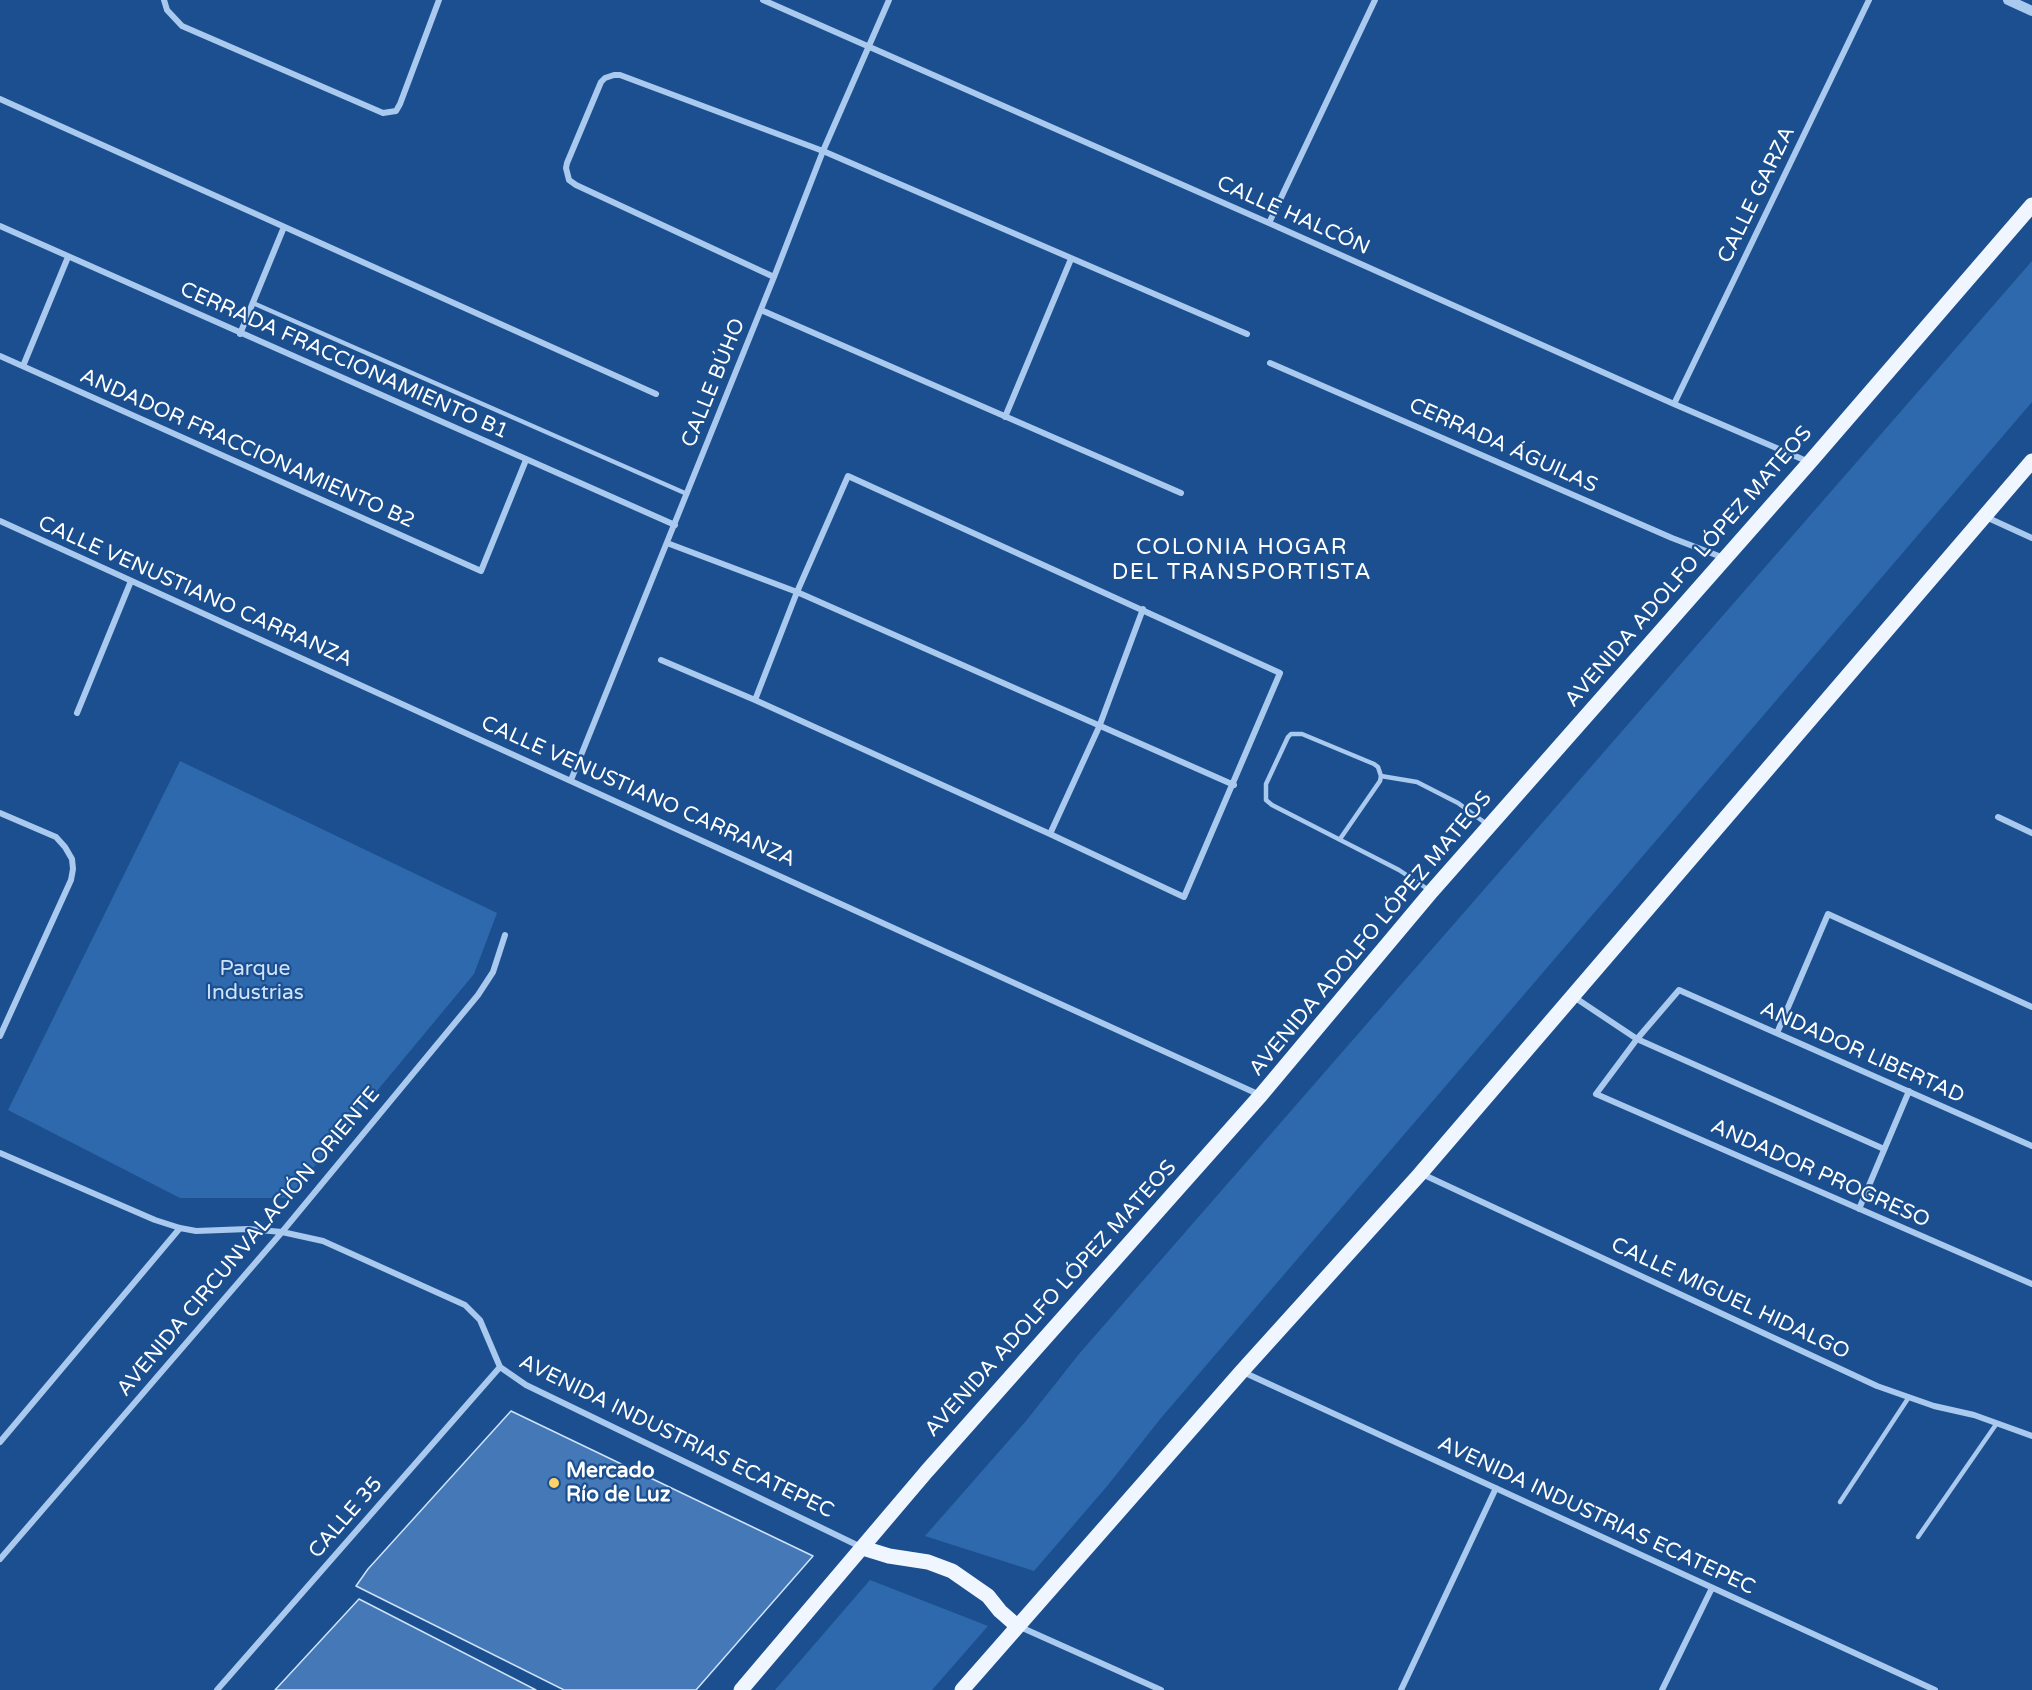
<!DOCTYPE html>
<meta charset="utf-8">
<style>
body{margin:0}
canvas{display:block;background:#1b4f8f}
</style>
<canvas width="2032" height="1690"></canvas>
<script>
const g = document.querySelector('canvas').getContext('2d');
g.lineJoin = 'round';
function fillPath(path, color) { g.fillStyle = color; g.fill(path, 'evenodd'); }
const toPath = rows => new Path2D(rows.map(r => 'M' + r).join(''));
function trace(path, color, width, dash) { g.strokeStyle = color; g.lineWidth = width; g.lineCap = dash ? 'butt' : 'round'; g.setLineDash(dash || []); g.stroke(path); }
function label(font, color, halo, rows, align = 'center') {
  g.font = font + ' "Varela Round",sans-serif'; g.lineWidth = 4.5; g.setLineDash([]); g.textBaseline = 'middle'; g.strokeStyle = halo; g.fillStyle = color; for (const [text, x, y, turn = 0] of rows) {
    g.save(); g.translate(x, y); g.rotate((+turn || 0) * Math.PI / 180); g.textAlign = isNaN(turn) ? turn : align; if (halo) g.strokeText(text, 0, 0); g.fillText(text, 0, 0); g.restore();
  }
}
const green = toPath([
 [2032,261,2032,402,1161,1418,1108,1485,1034,1571,925,1536,1026,1421,1079,1354],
 [180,761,497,913,474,974,288,1198,180,1198,8,1110],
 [870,1580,988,1626,932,1690,775,1690]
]);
const building = toPath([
 [511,1411,813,1556,696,1690,564,1690,356,1586,368,1569,511,1411],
 [359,1599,536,1690,275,1690,359,1599]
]);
const service = toPath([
 [253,303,687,494],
 [1381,776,1417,782,1458,803,1488,825],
 [1340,839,1380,781,1381,776,1378,767,1374,764,1302,734,1291,734,1288,737,1266,784,1266,800,1272,805,1399,870,1429,890],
 [1840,1502,1909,1397],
 [1918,1537,1997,1423]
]);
const minor = toPath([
 [164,0,167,10,182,26,383,113,396,111,400,104,439,0],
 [763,0,1269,223,1674,404,1809,462],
 [0,99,656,394],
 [1269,223,1375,0],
 [0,226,675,525],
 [774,277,576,185,569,180,566,168,567,163,601,82,605,78,614,75,620,75,823,151,1247,334],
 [761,310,1181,493],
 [240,334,284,227],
 [0,356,481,571,526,460],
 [1270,363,1672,538,1724,558],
 [23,366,68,257],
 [1674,404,1869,0],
 [1005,417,1071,259],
 [1986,517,2032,538],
 [0,521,1260,1095],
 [667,543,797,592,1234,785],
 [661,660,755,700,1050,834,1184,897,1280,673,848,476,797,592,755,700],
 [77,713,131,581],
 [571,780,774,277,823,151,889,0],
 [0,813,56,837,65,847,72,859,73,869,71,880,0,1036],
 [1998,817,2032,833],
 [1050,834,1099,727,1143,609],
 [1574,997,1637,1039,1884,1149],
 [1777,1033,1828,914,2032,1007],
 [2032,1146,1679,990,1637,1039,1596,1094,2032,1284],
 [0,1153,155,1220,180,1228,196,1231,248,1229,282,1232,323,1241,465,1305,480,1320,500,1367,526,1385,861,1547],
 [1422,1174,1877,1386,1934,1406,1974,1415,2032,1436],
 [1859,1209,1909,1091],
 [1243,1372,1935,1690],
 [0,1442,180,1228],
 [0,1559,282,1232,478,995,493,972,505,935],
 [1018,1626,1161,1690],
 [217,1690,500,1367],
 [1401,1690,1496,1488],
 [1662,1690,1712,1588]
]);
const tertiary = toPath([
 [2008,0,2032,11]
]);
const primary = toPath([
 [863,1548,889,1556,928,1562,952,1571,988,1596,1000,1611,1017,1626],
 [741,1690,927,1471,1261,1095,1432,891,1810,462,2032,205],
 [962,1690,1242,1371,1420,1174,2032,461]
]);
const markers = [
 [554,1483,6,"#ffd166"]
];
const streetNames = [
 ["CALLE GARZA",1757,195,-64],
 ["CALLE HALCÓN",1293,216,24],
 ["CERRADA FRACCIONAMIENTO B1",344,361,24],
 ["CALLE BÚHO",714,383,-68],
 ["CERRADA ÁGUILAS",1503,446,24],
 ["ANDADOR FRACCIONAMIENTO B2",247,449,24],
 ["AVENIDA ADOLFO LÓPEZ MATEOS",1689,567,-49],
 ["CALLE VENUSTIANO CARRANZA",195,592,24],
 ["CALLE VENUSTIANO CARRANZA",638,792,24],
 ["AVENIDA ADOLFO LÓPEZ MATEOS",1371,934,-50],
 ["ANDADOR LIBERTAD",1862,1053,24],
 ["ANDADOR PROGRESO",1820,1174,24],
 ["AVENIDA CIRCUNVALACIÓN ORIENTE",249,1242,-50],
 ["AVENIDA ADOLFO LÓPEZ MATEOS",1051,1299,-48],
 ["CALLE MIGUEL HIDALGO",1730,1299,25],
 ["AVENIDA INDUSTRIAS ECATEPEC",676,1437,26],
 ["AVENIDA INDUSTRIAS ECATEPEC",1596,1516,25],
 ["CALLE 35",346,1518,-49]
];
const parkNames = [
 ["Parque",255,969],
 ["Industrias",255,993]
];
const poiNames = [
 ["Mercado",566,1471],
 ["Río de Luz",566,1495]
];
const neighbourhoodNames = [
 ["COLONIA HOGAR",1242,548],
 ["DEL TRANSPORTISTA",1242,573]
];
fillPath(green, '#2e69ad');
fillPath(building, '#4478b7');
trace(building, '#cfe3fa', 1.5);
trace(service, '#a9c9ee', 4.5);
trace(minor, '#a9c9ee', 6);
trace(tertiary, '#a9c9ee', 10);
trace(primary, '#f0f6ff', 15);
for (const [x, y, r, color] of markers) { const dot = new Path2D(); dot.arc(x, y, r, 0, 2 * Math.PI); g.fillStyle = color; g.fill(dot); trace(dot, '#1b4f8f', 2); }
label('21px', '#fff', '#1b4f8f', streetNames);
label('21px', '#cfe3fa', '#1b4f8f', parkNames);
label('bold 21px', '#fff', '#1b4f8f', poiNames, 'left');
g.letterSpacing = '1.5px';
label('22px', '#fff', '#1b4f8f', neighbourhoodNames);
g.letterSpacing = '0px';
</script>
